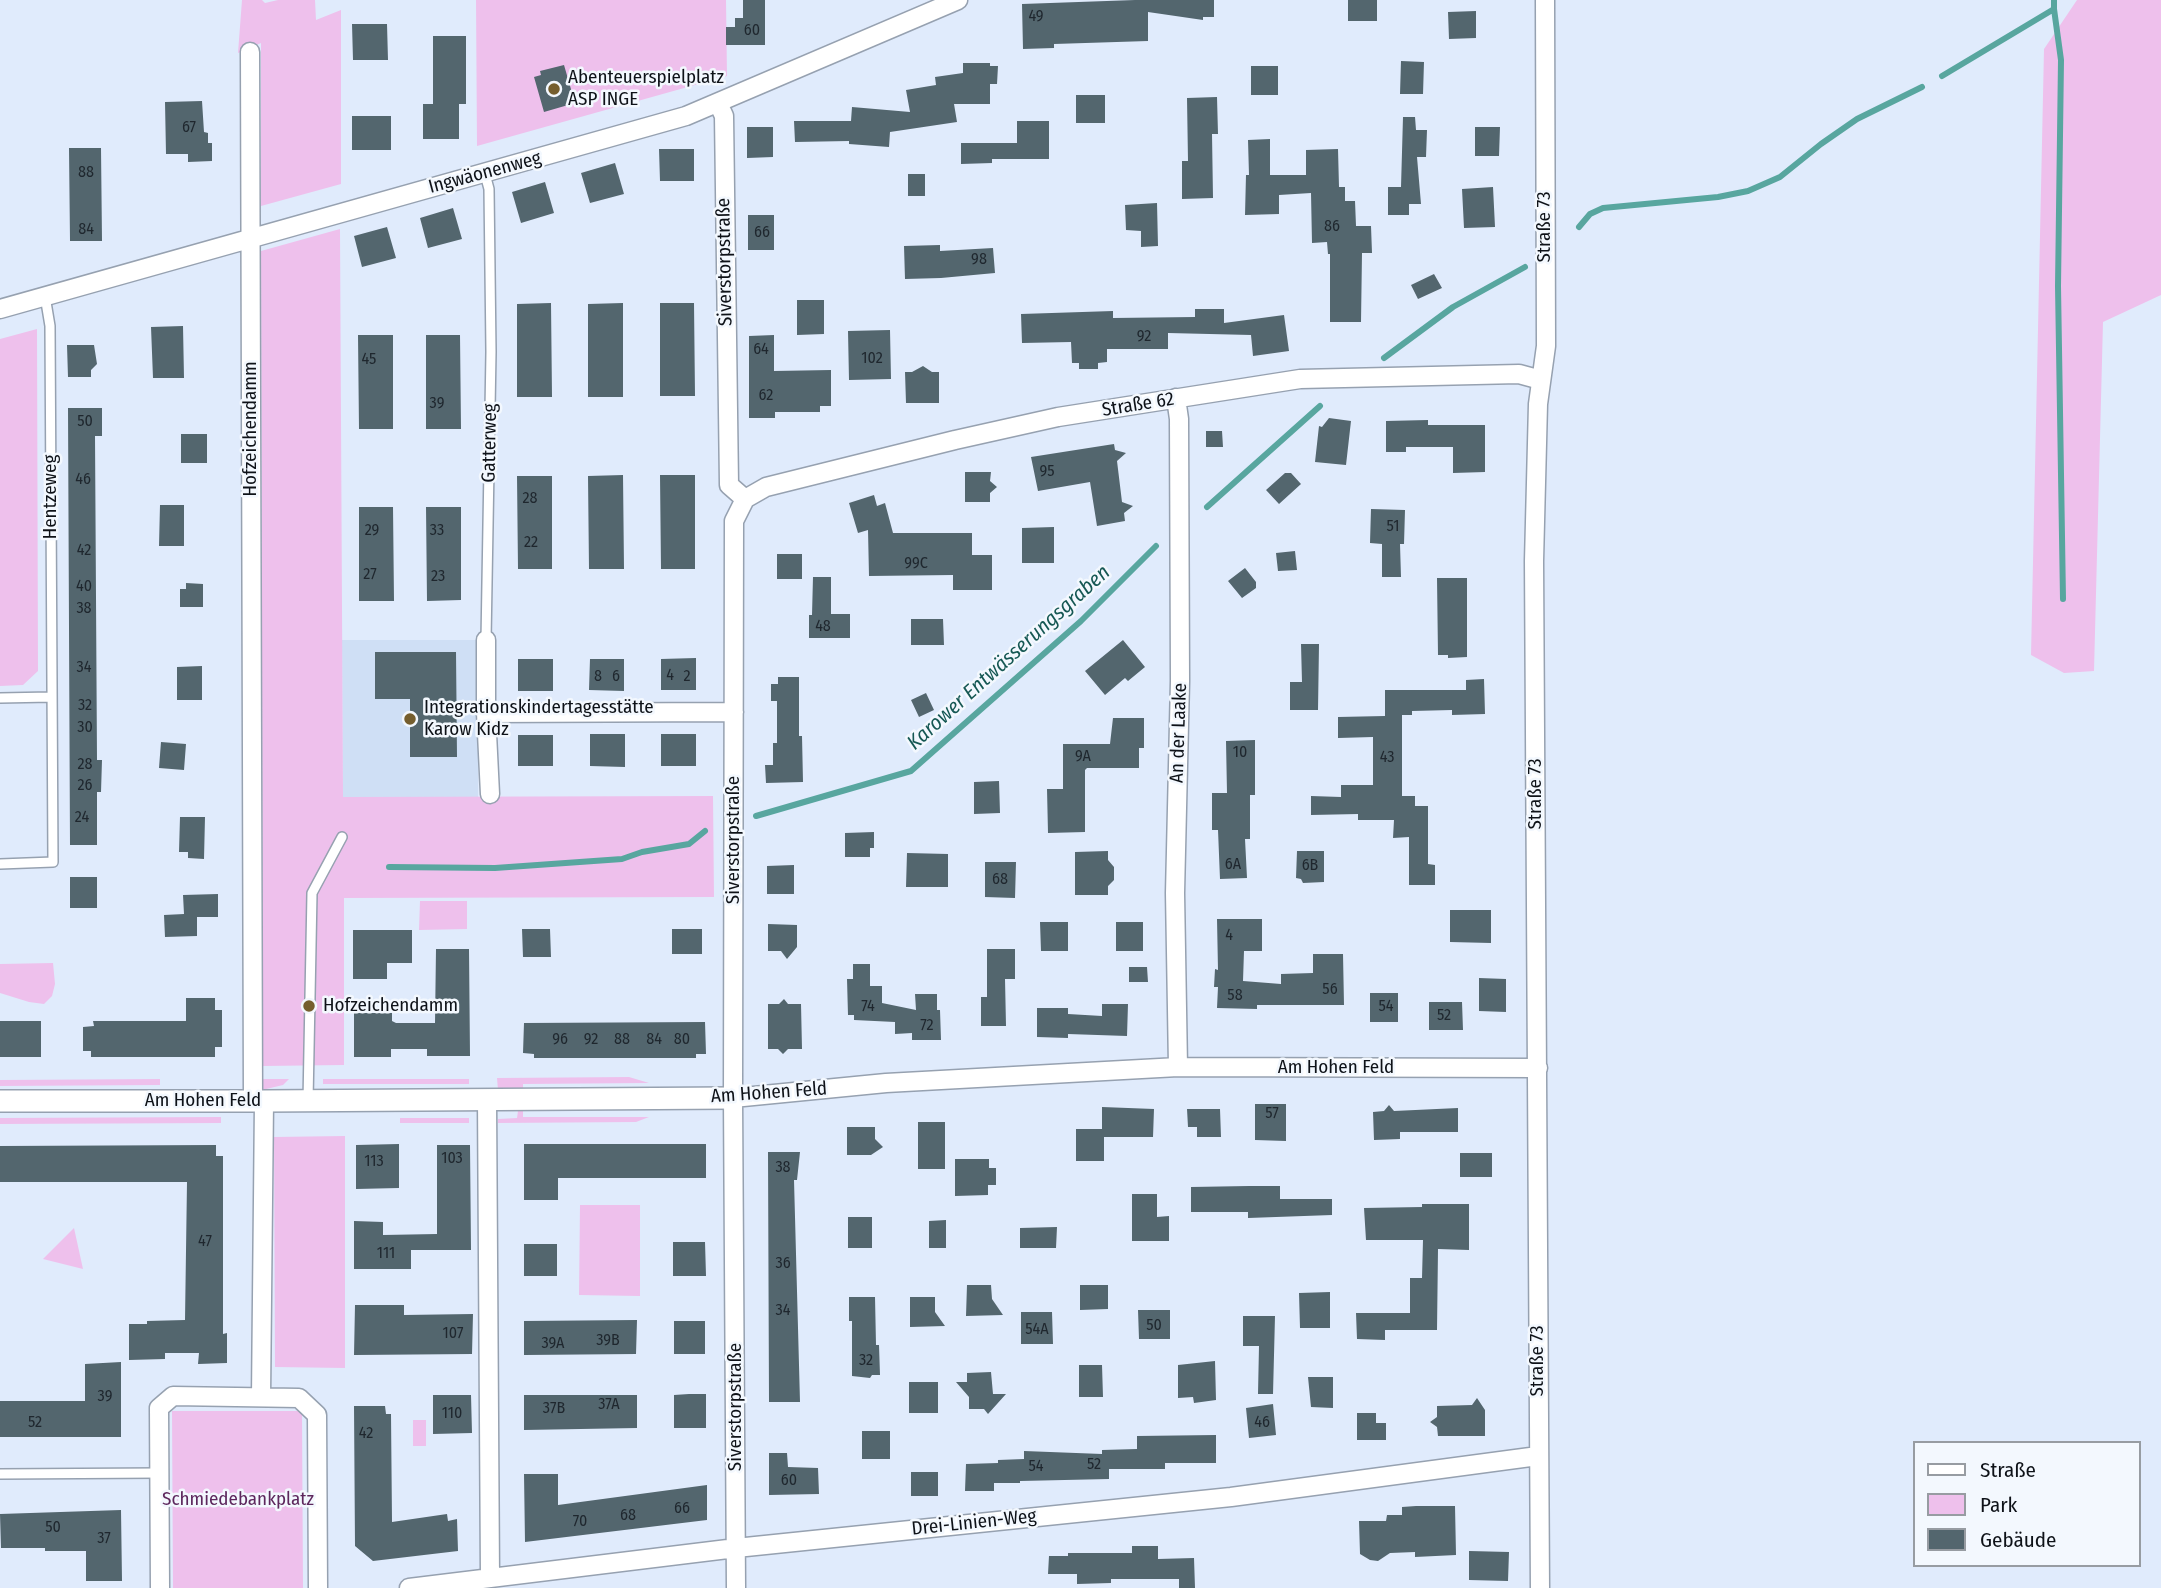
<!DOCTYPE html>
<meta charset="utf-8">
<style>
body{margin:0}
#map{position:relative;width:2161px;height:1588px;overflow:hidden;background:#e0ebfc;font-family:"Fira Sans Condensed",sans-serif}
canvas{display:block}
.legend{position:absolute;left:1913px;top:1441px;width:228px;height:126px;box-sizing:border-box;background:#f3f8fe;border:2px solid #979ca2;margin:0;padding:9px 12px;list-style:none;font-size:21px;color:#0e1218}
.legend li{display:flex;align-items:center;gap:14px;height:35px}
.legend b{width:35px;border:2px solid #979ca2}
</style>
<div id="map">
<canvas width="2161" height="1588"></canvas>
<ul class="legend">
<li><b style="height:9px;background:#fff"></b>Straße</li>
<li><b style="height:19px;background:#eec0ec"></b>Park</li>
<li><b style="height:19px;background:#53666e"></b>Gebäude</li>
</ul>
</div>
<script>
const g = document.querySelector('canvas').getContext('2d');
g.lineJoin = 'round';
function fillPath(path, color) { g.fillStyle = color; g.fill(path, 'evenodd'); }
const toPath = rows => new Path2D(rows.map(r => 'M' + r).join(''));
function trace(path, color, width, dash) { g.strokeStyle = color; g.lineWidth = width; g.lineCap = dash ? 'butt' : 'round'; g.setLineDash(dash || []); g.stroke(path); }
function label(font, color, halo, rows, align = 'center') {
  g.font = font + ' "Fira Sans Condensed",sans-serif'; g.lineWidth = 5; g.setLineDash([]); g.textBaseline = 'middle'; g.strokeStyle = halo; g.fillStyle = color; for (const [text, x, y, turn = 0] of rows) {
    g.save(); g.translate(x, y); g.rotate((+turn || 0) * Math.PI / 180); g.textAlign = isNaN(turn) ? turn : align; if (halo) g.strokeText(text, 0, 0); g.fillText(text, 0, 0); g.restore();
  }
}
const built = toPath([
 [342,640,478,640,478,797,343,797]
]);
const green = toPath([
 [242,0,262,0,265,3,278,0,315,0,316,20,341,10,341,184,261,206,261,43,238,53],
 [476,0,726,0,727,76,477,146],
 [2077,0,2161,0,2161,295,2103,322,2094,671,2064,673,2031,655,2044,49],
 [340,229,343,797,713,796,714,897,344,898,344,1065,263,1066,261,251],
 [37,329,38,671,23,685,0,686,0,339],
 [420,901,467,901,467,929,419,930],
 [53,963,55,984,52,996,44,1004,29,1002,0,993,0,964],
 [629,1077,649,1083,523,1084,523,1090,498,1090,497,1078],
 [160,1079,160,1085,0,1086,0,1080],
 [260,1079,289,1079,283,1085,262,1090],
 [323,1079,469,1079,469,1084,323,1084],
 [518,1111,523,1111,523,1117,649,1117,636,1122,498,1123,498,1119,517,1118],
 [221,1117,221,1123,0,1124,0,1118],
 [400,1118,469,1118,469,1123,400,1123],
 [345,1136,345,1368,275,1367,274,1137],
 [580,1205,640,1205,640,1296,579,1295],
 [74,1228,83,1269,43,1259],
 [172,1411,302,1411,303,1588,173,1588],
 [413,1420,426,1420,426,1446,413,1446]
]);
const stream = toPath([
 [2054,9,2061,60,2058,286,2063,599],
 [1942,76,2054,9,2054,0],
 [1579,227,1590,214,1603,208,1718,197,1748,191,1780,177,1821,144,1857,119,1922,87],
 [1384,358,1453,307,1525,267],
 [1207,507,1320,406],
 [756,816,911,771,1081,621,1156,546],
 [389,867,495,868,622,859,642,852,689,844,705,831]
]);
const building = toPath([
 [743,0,765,0,765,45,726,45,726,27,735,27,735,18,743,18],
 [1135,0,1214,0,1214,17,1203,17,1203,20,1148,12,1148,41,1054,44,1054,48,1023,49,1022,4],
 [1348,0,1377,0,1377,21,1348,21],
 [1476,11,1476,38,1449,39,1448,12],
 [352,24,387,24,388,60,353,60],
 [433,36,466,36,466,104,459,104,459,139,423,139,423,104,433,104],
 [1401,61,1424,62,1423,94,1400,94],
 [963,63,990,63,990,66,998,66,997,84,990,84,990,104,954,104,957,122,890,132,889,147,849,144,849,141,795,142,794,121,851,121,852,107,910,112,906,90,936,85,935,77,963,73],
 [564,65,575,103,544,112,534,77,541,75,540,71],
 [1251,66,1278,66,1278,95,1251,95],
 [1076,95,1105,95,1105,123,1076,123],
 [1217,97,1218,134,1212,134,1213,198,1182,199,1182,161,1188,161,1187,98],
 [202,101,204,132,208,133,208,143,212,143,212,161,188,162,188,154,166,154,165,102],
 [352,116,391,116,391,150,352,150],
 [1403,117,1415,117,1416,130,1427,130,1426,157,1417,157,1421,204,1409,204,1409,215,1388,215,1388,187,1401,187],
 [1017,121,1049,121,1049,159,992,159,992,163,961,164,961,143,1017,143],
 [747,127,773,127,773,157,747,158],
 [1475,127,1500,127,1499,156,1475,156],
 [1270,139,1270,175,1306,175,1306,150,1338,149,1339,187,1345,187,1345,201,1355,201,1356,226,1371,226,1372,253,1362,253,1361,322,1330,322,1330,254,1328,254,1327,242,1312,243,1311,193,1279,195,1279,214,1245,215,1246,175,1249,175,1248,140],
 [69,148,101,148,102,241,70,241],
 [659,149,694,149,694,181,660,181],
 [615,163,624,194,590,203,581,173],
 [908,174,925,174,925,196,908,196],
 [545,182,554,213,521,223,512,192],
 [1493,187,1495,227,1464,228,1462,189],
 [1157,203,1158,246,1141,247,1141,231,1126,230,1125,205],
 [453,208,462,239,428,248,420,218],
 [748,215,774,215,774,250,748,250],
 [387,227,396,258,362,267,354,236],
 [940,245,940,251,993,248,995,273,941,278,905,279,904,246],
 [1434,274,1442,288,1418,299,1411,285],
 [797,300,824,300,824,334,797,335],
 [551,303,552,397,517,397,517,304],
 [623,303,623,397,588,397,588,304],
 [660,303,694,303,695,396,660,396],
 [1195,309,1224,309,1224,323,1284,315,1289,351,1253,356,1251,335,1168,333,1168,349,1107,349,1107,362,1098,363,1098,369,1079,369,1079,363,1072,363,1071,342,1022,343,1021,314,1113,311,1113,318,1195,317],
 [183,326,184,378,153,378,151,327],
 [890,330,891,379,849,380,848,331],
 [358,335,393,335,393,429,359,429],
 [426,335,460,335,461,429,426,429],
 [774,335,774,371,831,370,831,406,820,406,820,412,775,412,775,418,749,418,749,336],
 [67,345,94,345,97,364,91,370,91,377,68,377],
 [923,366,932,372,939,372,939,403,906,403,905,372,912,372],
 [68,408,102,408,102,436,95,436,97,760,102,760,101,792,97,792,97,845,70,845],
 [1329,418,1351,421,1346,465,1315,462,1319,426,1322,427],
 [1428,420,1428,425,1485,425,1485,472,1453,473,1453,447,1406,447,1406,452,1386,452,1386,421],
 [1206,431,1222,431,1223,447,1206,447],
 [181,434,207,434,207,463,181,463],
 [1114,444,1115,450,1126,453,1117,461,1122,502,1133,506,1124,513,1125,521,1097,526,1090,482,1038,491,1031,457],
 [965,472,991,472,990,481,997,487,990,493,990,502,965,502],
 [1285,473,1291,473,1301,484,1279,504,1266,490],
 [623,475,624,569,589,569,588,476],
 [660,475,695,475,695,569,661,569],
 [517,476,552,476,552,569,518,569],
 [874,495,877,506,885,503,893,533,972,533,972,555,992,555,992,590,953,590,953,575,869,576,868,530,858,533,849,503],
 [160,505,184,505,184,546,159,546],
 [359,507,393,507,394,601,359,601],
 [426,507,461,507,461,600,427,601],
 [1371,509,1405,510,1404,544,1400,544,1401,577,1382,577,1382,544,1370,543],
 [1054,527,1054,563,1022,563,1022,528],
 [1295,551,1297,570,1278,571,1276,553],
 [777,554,802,554,802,579,777,579],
 [1245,568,1256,582,1256,588,1242,598,1228,581],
 [813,577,831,577,831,614,850,614,850,638,809,638,809,615,812,615],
 [1437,578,1467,578,1467,657,1448,658,1448,655,1438,655],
 [186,583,203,584,203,607,180,607,180,589,186,589],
 [911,619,943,619,944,645,911,645],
 [1123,640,1145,667,1128,681,1125,678,1105,695,1085,671],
 [1301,644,1319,644,1318,710,1290,710,1290,682,1302,682],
 [375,652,456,652,457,757,410,757,410,699,375,699],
 [696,658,696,690,661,690,661,659],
 [518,659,553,659,553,691,518,691],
 [590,659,624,659,624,691,589,690],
 [202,666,202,700,177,700,177,667],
 [778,677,799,677,799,736,802,736,803,782,766,783,765,765,773,765,773,743,777,743,777,701,771,701,771,684,778,684],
 [1484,679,1485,714,1452,715,1452,710,1412,711,1412,715,1402,715,1402,796,1415,796,1415,806,1428,806,1428,864,1435,865,1435,885,1409,885,1409,837,1393,838,1394,820,1358,820,1358,814,1311,815,1311,796,1341,797,1341,785,1373,785,1373,737,1338,738,1338,717,1385,716,1385,690,1466,690,1466,680],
 [926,693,934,710,919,717,911,700],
 [1113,718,1144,718,1144,748,1139,748,1139,768,1087,768,1085,770,1085,832,1048,833,1047,789,1063,789,1063,744,1110,744],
 [590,734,625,734,625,767,590,766],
 [661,734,696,734,696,766,661,766],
 [518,735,553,735,553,766,518,766],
 [1255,740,1255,795,1250,795,1250,839,1245,839,1247,878,1220,879,1218,830,1212,830,1212,793,1227,793,1226,741],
 [161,742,186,744,184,770,159,768],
 [999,781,1000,813,974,814,974,782],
 [180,817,205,817,204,859,188,858,188,852,179,852],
 [874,832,874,848,870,848,870,857,845,857,845,833],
 [1108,851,1108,860,1114,867,1114,880,1108,886,1108,895,1075,895,1075,852],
 [1297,851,1324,851,1324,882,1303,883,1301,879,1296,878],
 [907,853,948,854,948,887,906,887],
 [985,862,1016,862,1015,898,985,897],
 [794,865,794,894,767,894,767,866],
 [70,877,97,877,97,908,70,908],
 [218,894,218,917,197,917,197,936,165,937,164,915,184,914,183,895],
 [1450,910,1491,910,1491,943,1450,942],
 [1217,919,1262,919,1262,951,1244,951,1243,981,1281,984,1281,974,1313,973,1313,954,1343,954,1344,1005,1257,1005,1257,1009,1217,1008,1218,987,1214,987,1215,969,1218,970],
 [1040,922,1068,922,1068,951,1041,951],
 [1116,922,1143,922,1143,951,1116,951],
 [768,924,797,925,797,947,787,959,781,951,768,951],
 [522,929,550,929,551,957,523,957],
 [672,929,702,929,702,954,672,954],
 [353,930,412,930,412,963,387,963,387,979,353,979],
 [436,949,469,949,470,1056,427,1056,427,1049,391,1049,391,1057,354,1057,354,1013,392,1013,392,1021,396,1023,435,1023],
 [987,949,1015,949,1015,979,1005,979,1006,1026,981,1026,981,997,987,997],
 [853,964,870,964,870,986,882,986,882,1003,916,1010,915,994,937,994,937,1010,940,1010,941,1040,912,1040,912,1033,895,1034,895,1022,854,1020,854,1015,848,1015,847,979,853,979],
 [1129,967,1147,967,1148,982,1129,982],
 [1479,978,1506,979,1506,1012,1479,1011],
 [1370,993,1398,993,1398,1022,1370,1022],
 [186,998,215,998,215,1010,222,1010,222,1047,215,1047,215,1057,91,1057,91,1051,83,1051,83,1027,94,1026,93,1021,186,1021],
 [784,999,788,1004,801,1004,802,1049,788,1049,783,1054,778,1049,768,1049,768,1004,779,1004],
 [1429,1002,1462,1002,1463,1030,1429,1030],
 [1102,1004,1128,1004,1127,1036,1068,1034,1068,1038,1037,1037,1037,1008,1068,1008,1068,1014,1102,1016],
 [0,1021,41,1021,41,1057,0,1057],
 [705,1022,706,1054,696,1054,696,1058,534,1058,534,1054,523,1053,524,1023],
 [1255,1104,1286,1104,1286,1141,1255,1140],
 [1389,1105,1394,1111,1458,1108,1458,1132,1400,1132,1400,1139,1374,1140,1373,1112,1384,1111],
 [1102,1107,1154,1109,1153,1137,1104,1137,1104,1161,1076,1161,1076,1129,1102,1129],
 [1187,1109,1220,1109,1221,1137,1197,1137,1197,1127,1188,1127],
 [918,1122,945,1122,945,1169,918,1169],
 [847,1127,875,1127,875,1139,883,1147,871,1155,847,1155],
 [399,1144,399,1188,356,1189,356,1145],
 [524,1144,706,1144,706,1178,558,1178,558,1200,524,1200],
 [216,1145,216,1156,223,1156,223,1334,227,1333,227,1363,198,1364,199,1353,165,1353,165,1359,129,1360,129,1324,147,1324,147,1321,185,1320,187,1182,0,1182,0,1146],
 [437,1145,470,1145,471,1250,411,1250,411,1269,354,1269,354,1221,383,1222,383,1235,437,1234],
 [768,1152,800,1152,797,1180,794,1180,800,1402,769,1402],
 [1460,1153,1492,1153,1492,1177,1460,1177],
 [955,1159,989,1159,989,1168,996,1168,996,1185,988,1185,988,1195,955,1196],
 [1249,1186,1280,1186,1280,1199,1332,1199,1332,1215,1248,1218,1248,1212,1191,1212,1191,1187],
 [1132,1194,1157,1194,1157,1217,1169,1216,1169,1241,1132,1241],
 [1422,1204,1469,1204,1469,1250,1438,1249,1437,1330,1385,1330,1385,1340,1357,1339,1356,1313,1410,1313,1410,1278,1422,1278,1423,1240,1366,1240,1364,1208,1422,1207],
 [848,1217,872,1217,872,1248,848,1248],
 [946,1220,946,1248,929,1248,929,1221],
 [1057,1227,1056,1248,1020,1248,1020,1228],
 [673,1242,705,1242,706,1276,673,1276],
 [524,1244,557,1244,557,1276,524,1276],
 [967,1285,991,1285,992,1299,1003,1315,966,1316],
 [1080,1285,1108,1285,1108,1309,1080,1310],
 [1330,1292,1330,1328,1300,1328,1299,1293],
 [849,1297,875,1297,876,1345,879,1345,880,1375,872,1375,870,1378,852,1376,852,1321,849,1321],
 [910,1297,935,1297,935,1312,945,1326,910,1327],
 [355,1305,404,1305,404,1315,473,1314,472,1354,354,1355],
 [1138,1310,1170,1310,1170,1339,1139,1339],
 [1021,1312,1052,1312,1053,1344,1021,1344],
 [1243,1316,1275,1316,1273,1394,1258,1394,1259,1346,1243,1346],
 [637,1320,636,1354,524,1355,524,1321],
 [674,1321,705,1321,705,1354,674,1354],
 [1215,1361,1216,1400,1194,1403,1193,1397,1178,1398,1178,1365],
 [121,1362,121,1437,0,1437,0,1401,85,1401,85,1364],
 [1079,1365,1102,1365,1103,1397,1079,1397],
 [991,1372,993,1394,1006,1394,988,1414,984,1409,969,1409,969,1397,956,1382,967,1382,967,1373],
 [1308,1377,1333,1377,1333,1408,1311,1407],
 [909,1382,938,1382,938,1413,909,1413],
 [689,1394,706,1394,706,1428,674,1428,674,1395],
 [433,1395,471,1395,472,1433,433,1434],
 [524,1395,637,1395,637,1428,524,1430],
 [1477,1398,1485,1410,1485,1436,1438,1436,1437,1427,1430,1422,1437,1417,1437,1406,1472,1405],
 [1273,1404,1276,1435,1249,1438,1246,1408],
 [354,1406,385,1406,386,1414,391,1414,392,1522,447,1514,448,1521,457,1519,458,1551,373,1561,355,1546],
 [1357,1413,1376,1413,1376,1423,1386,1423,1386,1440,1357,1440],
 [862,1431,890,1431,890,1459,862,1459],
 [1216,1435,1216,1463,1165,1463,1165,1469,1109,1469,1109,1479,1020,1481,1020,1483,994,1483,994,1491,965,1491,966,1464,998,1463,998,1460,1024,1459,1024,1451,1102,1454,1102,1450,1137,1449,1137,1436],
 [769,1453,787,1453,788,1467,818,1468,819,1494,769,1495],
 [911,1472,938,1472,938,1496,911,1496],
 [524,1474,558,1474,558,1505,707,1485,707,1520,525,1542],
 [1416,1506,1455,1506,1456,1555,1415,1557,1415,1552,1390,1553,1378,1561,1370,1560,1360,1554,1359,1521,1386,1521,1387,1515,1402,1515,1402,1507],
 [121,1510,122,1581,86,1581,86,1551,45,1551,45,1548,1,1548,0,1514],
 [1132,1546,1158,1546,1158,1559,1194,1558,1195,1588,1179,1588,1179,1579,1111,1579,1111,1583,1077,1584,1077,1574,1048,1574,1049,1556,1068,1556,1068,1553,1132,1553],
 [1469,1551,1509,1552,1508,1581,1469,1580]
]);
const service = toPath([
 [485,174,489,189,491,352,486,640],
 [0,698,51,697],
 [0,864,53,862,50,326,45,296],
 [308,1101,312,893,342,837],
 [0,1474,160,1473]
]);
const minor = toPath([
 [250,52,253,1101],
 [718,103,724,116,729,485,745,499],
 [0,309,686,116,958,0],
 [1176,398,1179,419,1180,681,1175,893,1178,1067],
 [486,640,486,713,490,794],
 [486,713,734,712],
 [733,1098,886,1083,1178,1067,1538,1068],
 [487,1099,490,1578],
 [261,1397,264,1101],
 [160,1588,159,1408,173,1396,299,1398,317,1415,318,1588],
 [409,1588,736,1548,1231,1497,1538,1456],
 [736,1588,733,1098,734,521,745,499,766,487,955,440,1058,417,1300,379,1519,374,1541,380],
 [1540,1588,1534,561,1538,404,1546,346,1545,0]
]);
const tertiary = toPath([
 [0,1101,264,1101,733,1098]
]);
const markers = [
 [554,89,7,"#755e2e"],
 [410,719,7,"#755e2e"],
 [309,1006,7,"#755e2e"]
];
const numberNames = [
 ["49",1036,17],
 ["60",752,31],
 ["67",189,128],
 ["88",86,173],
 ["86",1332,227],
 ["84",86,230],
 ["66",762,233],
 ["98",979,260],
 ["92",1144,337],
 ["64",761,350],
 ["102",872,359],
 ["45",369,360],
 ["62",766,396],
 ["39",437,404],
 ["50",85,422],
 ["95",1047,472],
 ["46",83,480],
 ["28",530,499],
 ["51",1393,527],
 ["29",372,531],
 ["33",437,531],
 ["22",531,543],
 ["42",84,551],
 ["99C",916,564],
 ["27",370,575],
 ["23",438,577],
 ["40",84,587],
 ["38",84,609],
 ["48",823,627],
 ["34",84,668],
 ["4",670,676],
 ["8",598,677],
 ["6",616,677],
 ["2",687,677],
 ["32",85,706],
 ["30",85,728],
 ["10",1240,753],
 ["9A",1083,757],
 ["43",1387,758],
 ["28",85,765],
 ["26",85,786],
 ["24",82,818],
 ["6A",1233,865],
 ["6B",1310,866],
 ["68",1000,880],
 ["4",1229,936],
 ["56",1330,990],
 ["58",1235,996],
 ["74",868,1007],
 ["54",1386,1007],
 ["52",1444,1016],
 ["72",927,1026],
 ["96",560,1040],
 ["92",591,1040],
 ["88",622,1040],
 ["84",654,1040],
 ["80",682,1040],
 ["57",1272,1114],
 ["103",452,1159],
 ["113",374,1162],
 ["38",783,1168],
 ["47",205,1242],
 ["111",386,1254],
 ["36",783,1264],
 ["34",783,1311],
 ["50",1154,1326],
 ["54A",1037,1330],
 ["107",453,1334],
 ["39B",608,1341],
 ["39A",553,1344],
 ["32",866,1361],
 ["39",105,1397],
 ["37A",609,1405],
 ["37B",554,1409],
 ["110",452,1414],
 ["52",35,1423],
 ["46",1262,1423],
 ["42",366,1434],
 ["52",1094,1465],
 ["54",1036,1467],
 ["60",789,1481],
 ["66",682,1509],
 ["68",628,1516],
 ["70",580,1522],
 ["50",53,1528],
 ["37",104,1539]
];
const poiNames = [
 ["Abenteuerspielplatz",568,78],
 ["ASP INGE",568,100],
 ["Integrationskindertagesstätte",424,708],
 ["Karow Kidz",424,730],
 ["Hofzeichendamm",323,1006]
];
const streetNames = [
 ["Ingwäonenweg",485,173,-15],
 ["Straße 73",1545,227,-90],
 ["Siverstorpstraße",725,262,-91],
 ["Straße 62",1138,405,-9],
 ["Hofzeichendamm",251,429,-90],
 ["Gatterweg",490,443,-89],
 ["Hentzeweg",51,497,-90],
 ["An der Laake",1179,733,-88],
 ["Straße 73",1536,794,-90],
 ["Siverstorpstraße",734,840,-90],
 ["Am Hohen Feld",1336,1068],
 ["Am Hohen Feld",769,1093,-4],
 ["Am Hohen Feld",203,1101],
 ["Straße 73",1538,1361,-90],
 ["Siverstorpstraße",736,1407,-90],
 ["Drei-Linien-Weg",974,1523,-6]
];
const parkNames = [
 ["Schmiedebankplatz",238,1500]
];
const waterNames = [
 ["Karower Entwässerungsgraben",1009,658,-42]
];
fillPath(built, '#cfdff5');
fillPath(green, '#eec0ec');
trace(stream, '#58a69f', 6);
fillPath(building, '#53666e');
trace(service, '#96a1b0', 12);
trace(minor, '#96a1b0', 21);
trace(tertiary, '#96a1b0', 24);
trace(service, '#fff', 9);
trace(minor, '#fff', 18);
trace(tertiary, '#fff', 21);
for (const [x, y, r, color] of markers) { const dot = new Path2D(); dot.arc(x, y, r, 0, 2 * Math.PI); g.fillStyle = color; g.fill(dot); trace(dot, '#f3f8fe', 2.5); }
label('16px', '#1f272e', null, numberNames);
label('19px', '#0e1218', '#f3f8fe', poiNames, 'left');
label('19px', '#0e1218', '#f3f8fe', streetNames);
label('19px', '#5d275d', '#f3f8fe', parkNames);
label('italic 21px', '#165854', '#f3f8fe', waterNames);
</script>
